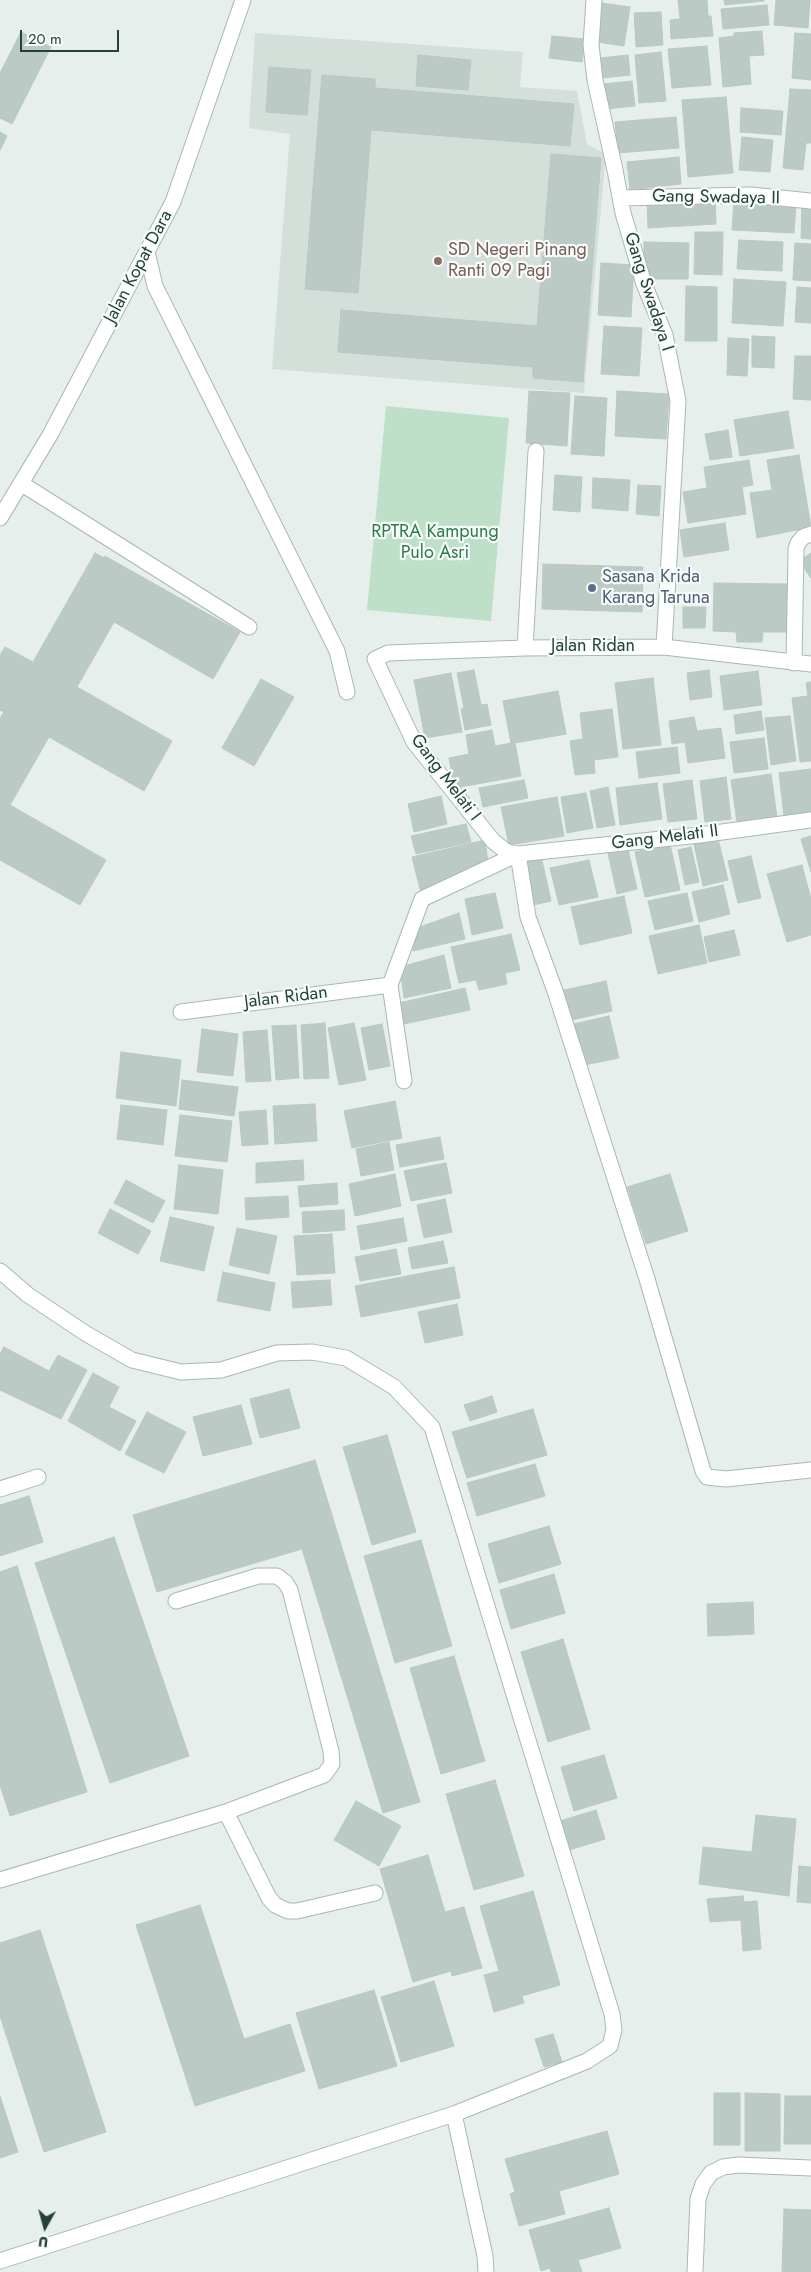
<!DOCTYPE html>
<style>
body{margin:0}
#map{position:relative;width:811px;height:2272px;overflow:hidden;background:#e6efeb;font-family:Jost,sans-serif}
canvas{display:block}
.north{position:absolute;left:20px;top:2202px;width:50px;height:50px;-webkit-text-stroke:4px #f7fbf9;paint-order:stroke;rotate:187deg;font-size:14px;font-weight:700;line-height:20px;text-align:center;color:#24423a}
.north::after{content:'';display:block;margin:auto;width:18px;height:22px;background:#24423a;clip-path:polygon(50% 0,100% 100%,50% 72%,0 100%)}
.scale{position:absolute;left:20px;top:30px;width:99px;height:22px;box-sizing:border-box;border:2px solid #24423a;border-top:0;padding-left:6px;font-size:15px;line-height:18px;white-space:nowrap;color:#24423a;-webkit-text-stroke:4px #f7fbf9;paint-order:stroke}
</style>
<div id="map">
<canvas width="811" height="2272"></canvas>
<div class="north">U</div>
<div class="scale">20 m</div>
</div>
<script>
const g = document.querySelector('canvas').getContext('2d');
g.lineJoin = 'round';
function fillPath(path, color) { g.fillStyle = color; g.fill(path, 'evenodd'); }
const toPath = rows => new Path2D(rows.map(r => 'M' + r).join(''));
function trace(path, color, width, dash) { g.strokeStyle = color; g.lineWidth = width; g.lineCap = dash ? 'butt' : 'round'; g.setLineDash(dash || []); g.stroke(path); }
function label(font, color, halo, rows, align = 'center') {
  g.font = font + ' Jost,sans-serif'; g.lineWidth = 4.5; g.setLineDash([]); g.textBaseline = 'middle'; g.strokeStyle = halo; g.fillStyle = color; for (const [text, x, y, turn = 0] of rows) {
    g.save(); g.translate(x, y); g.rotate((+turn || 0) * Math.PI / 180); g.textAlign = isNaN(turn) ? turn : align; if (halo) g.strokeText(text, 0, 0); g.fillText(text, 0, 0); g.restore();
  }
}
const built = toPath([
 [255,33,523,52,520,87,577,91,587,144,606,154,584,393,272,369,290,134,249,128]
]);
const green = toPath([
 [386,406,509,418,491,621,367,610]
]);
const building = toPath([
 [678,0,707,0,708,16,711,16,713,36,671,39,670,20,680,19,678,0],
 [724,0,764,0,764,1,725,5,724,0],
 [776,0,810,0,808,28,774,25,776,0],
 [602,3,630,7,624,46,597,42,602,3],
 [767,5,769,25,723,29,721,9,767,5],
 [661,12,663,45,636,47,634,13,661,12],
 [762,31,764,55,749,56,751,84,723,87,719,38,734,36,734,33,762,31],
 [21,32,51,47,12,124,0,118,0,73,21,32],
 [795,33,811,34,811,80,792,78,795,33],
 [552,36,585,39,582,62,549,58,552,36],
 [707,46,711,85,672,88,668,49,707,46],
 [661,52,666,101,639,103,635,55,661,52],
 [418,55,471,60,468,90,416,86,418,55],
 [628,55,630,75,602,78,600,58,628,55],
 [269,67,311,70,307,115,266,112,269,67],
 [322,75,375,79,375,88,574,104,570,146,371,130,358,293,305,289,322,75],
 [632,81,635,106,606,109,603,84,632,81],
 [790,89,811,90,811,143,806,143,803,170,783,168,790,89],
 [726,97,733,173,688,177,682,100,726,97],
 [741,108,783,111,781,135,740,132,741,108],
 [676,117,679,148,618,153,615,122,676,117],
 [0,132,7,136,0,150,0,132],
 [742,137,773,140,770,172,739,170,742,137],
 [551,154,601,158,583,382,533,378,533,367,338,352,341,310,537,326,551,154],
 [679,157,681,184,630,190,627,162,679,157],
 [715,199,716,224,648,228,647,203,715,199],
 [734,201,796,204,794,233,732,230,734,201],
 [802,205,811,206,811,239,801,238,802,205],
 [695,232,723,232,722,275,694,274,695,232],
 [739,240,783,242,782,271,737,269,739,240],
 [644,242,689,243,688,279,644,279,644,242],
 [795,243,811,244,811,281,793,280,795,243],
 [601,263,634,265,631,317,598,315,601,263],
 [734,279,786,282,783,326,732,323,734,279],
 [686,286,717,287,717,341,685,341,686,286],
 [797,287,811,288,811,323,795,322,797,287],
 [604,326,642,328,639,376,601,374,604,326],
 [752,336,775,337,774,368,752,367,752,336],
 [728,338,749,339,747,376,727,375,728,338],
 [795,356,811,356,811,400,793,399,795,356],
 [529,391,570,393,567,446,526,443,529,391],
 [617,391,669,394,666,439,615,436,617,391],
 [575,396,607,398,604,456,571,454,575,396],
 [788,411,794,448,740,456,734,420,788,411],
 [728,430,732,457,710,460,705,434,728,430],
 [799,455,811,527,757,538,750,493,772,490,767,460,799,455],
 [749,460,753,485,742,487,746,514,688,523,683,492,707,488,704,467,749,460],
 [555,475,582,477,580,512,553,510,555,475],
 [593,478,630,480,628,511,592,508,593,478],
 [638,485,661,486,659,516,636,514,638,485],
 [725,523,729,550,684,557,680,530,725,523],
 [95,553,104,558,105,556,240,632,213,679,114,622,77,687,172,741,144,791,49,737,10,805,106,860,80,905,0,860,0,718,4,712,0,710,0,655,5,647,33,662,95,553],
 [811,553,811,578,799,561,811,553],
 [543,564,643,567,642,612,542,609,543,564],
 [714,583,789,584,788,632,763,632,762,642,737,642,736,632,713,631,714,583],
 [683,607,706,607,705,628,683,628,683,607],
 [474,670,481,705,487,704,491,725,465,730,461,709,464,708,457,673,474,670],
 [709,670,712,697,690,700,687,673,709,670],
 [758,671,762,705,724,710,720,676,758,671],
 [451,673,462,732,425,738,414,680,451,673],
 [653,678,661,745,623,749,615,683,653,678],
 [261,679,294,697,254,766,222,748,261,679],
 [811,682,811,761,800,762,792,698,808,696,806,683,811,682],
 [558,691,566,734,515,743,521,776,455,788,449,758,469,754,466,735,492,730,495,746,511,743,503,701,558,691],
 [612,709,618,757,594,760,595,773,575,775,570,741,583,739,580,713,612,709],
 [761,711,764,730,736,734,734,715,761,711],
 [790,716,796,761,771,765,765,718,790,716],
 [694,717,697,731,721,728,725,758,688,763,685,742,672,744,669,721,694,717],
 [764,738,768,769,734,773,730,742,764,738],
 [677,747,680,773,639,778,636,752,677,747],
 [811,769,811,812,784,816,779,773,811,769],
 [771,774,777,817,737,822,731,780,771,774],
 [726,777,731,819,705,822,700,781,726,777],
 [524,780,528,798,483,807,479,788,524,780],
 [692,780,697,819,668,822,663,784,692,780],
 [657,783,662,819,620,825,616,788,657,783],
 [608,787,615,825,597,828,590,791,608,787],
 [586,793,593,828,567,833,561,797,586,793],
 [441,796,447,824,414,832,408,804,441,796],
 [557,797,564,836,509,845,501,807,557,797],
 [466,824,471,842,416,854,411,836,466,824],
 [811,836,811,872,801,839,811,836],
 [718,839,728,880,703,886,694,844,718,839],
 [485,840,488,863,422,897,412,857,485,840],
 [670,844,680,890,645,897,635,852,670,844],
 [691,847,699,882,685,885,678,850,691,847],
 [628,849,637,889,617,894,608,853,628,849],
 [541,856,551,901,533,905,523,860,541,856],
 [751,856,761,898,738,903,728,861,751,856],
 [589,860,598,897,559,905,550,868,589,860],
 [802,865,811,899,811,935,787,942,767,874,802,865],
 [723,885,730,914,699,922,692,892,723,885],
 [495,893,503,928,472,935,465,899,495,893],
 [687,893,693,921,655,930,648,901,687,893],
 [624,896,632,933,580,945,571,907,624,896],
 [459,913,465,939,413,951,417,928,459,913],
 [699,925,707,963,658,974,649,936,699,925],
 [734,930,740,955,709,962,704,937,734,930],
 [511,934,520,970,505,973,507,984,479,990,476,980,459,983,451,947,511,934],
 [444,955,451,988,404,998,400,967,444,955],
 [606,981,612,1011,567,1021,560,991,606,981],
 [465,988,470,1010,404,1024,399,1003,465,988],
 [609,1016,619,1058,584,1065,574,1024,609,1016],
 [325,1023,329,1078,304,1079,301,1025,325,1023],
 [354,1023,366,1080,339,1085,328,1028,354,1023],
 [382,1024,390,1066,369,1070,361,1028,382,1024],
 [296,1025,299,1078,276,1080,272,1026,296,1025],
 [202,1029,238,1034,233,1076,197,1072,202,1029],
 [267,1030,271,1081,246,1082,243,1032,267,1030],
 [121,1052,181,1060,176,1106,116,1098,121,1052],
 [182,1080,238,1087,234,1116,179,1109,182,1080],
 [395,1101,402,1138,352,1148,344,1111,395,1101],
 [315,1104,317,1141,275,1144,273,1106,315,1104],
 [121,1105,167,1110,163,1145,117,1139,121,1105],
 [266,1110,268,1144,242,1146,239,1112,266,1110],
 [180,1115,232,1121,227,1162,175,1156,180,1115],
 [440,1137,444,1159,400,1167,396,1145,440,1137],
 [389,1142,394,1170,361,1176,356,1149,389,1142],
 [303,1160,304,1180,256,1183,256,1163,303,1160],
 [446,1163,452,1193,411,1201,404,1171,446,1163],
 [179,1165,223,1170,218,1214,174,1209,179,1165],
 [395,1174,401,1206,355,1216,349,1184,395,1174],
 [670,1174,688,1231,646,1244,627,1187,670,1174],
 [126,1180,165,1201,153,1223,114,1203,126,1180],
 [337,1183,338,1204,300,1207,298,1186,337,1183],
 [288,1196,289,1217,246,1220,245,1198,288,1196],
 [445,1199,452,1232,424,1238,417,1205,445,1199],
 [110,1209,151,1231,138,1254,98,1233,110,1209],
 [344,1210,345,1230,303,1233,302,1212,344,1210],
 [170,1217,214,1227,204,1271,160,1261,170,1217],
 [403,1218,407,1241,361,1250,357,1226,403,1218],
 [237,1228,277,1236,269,1274,229,1265,237,1228],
 [332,1234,335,1273,297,1275,294,1236,332,1234],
 [443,1241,448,1263,412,1269,408,1248,443,1241],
 [396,1249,401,1274,360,1281,355,1257,396,1249],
 [454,1267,460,1298,361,1317,355,1286,454,1267],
 [223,1272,275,1283,270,1311,217,1301,223,1272],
 [330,1280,332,1305,293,1308,291,1282,330,1280],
 [457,1304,463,1335,425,1343,418,1312,457,1304],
 [4,1347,49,1371,58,1355,87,1370,61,1419,0,1390,0,1354,4,1347],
 [93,1373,119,1387,109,1407,136,1421,120,1451,68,1421,93,1373],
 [289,1389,300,1428,260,1438,250,1399,289,1389],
 [492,1396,497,1412,470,1421,464,1405,492,1396],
 [241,1405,252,1444,203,1456,193,1417,241,1405],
 [533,1409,547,1455,467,1478,452,1432,533,1409],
 [147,1412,186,1432,164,1473,125,1454,147,1412],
 [387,1435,416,1532,372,1545,343,1447,387,1435],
 [315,1460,420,1802,383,1813,302,1549,157,1592,133,1515,315,1460],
 [535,1464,545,1496,477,1516,467,1483,535,1464],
 [29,1496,43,1542,0,1556,0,1505,29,1496],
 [549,1526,561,1564,499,1583,488,1544,549,1526],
 [114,1537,189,1756,110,1783,35,1563,114,1537],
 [421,1540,452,1646,395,1663,364,1556,421,1540],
 [17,1566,87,1792,10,1816,0,1785,0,1572,17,1566],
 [554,1574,565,1613,511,1629,500,1590,554,1574],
 [753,1602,754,1634,708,1636,707,1604,753,1602],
 [563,1639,590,1729,548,1742,521,1652,563,1639],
 [454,1656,485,1761,441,1774,410,1668,454,1656],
 [604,1755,617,1798,574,1811,561,1767,604,1755],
 [495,1780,524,1876,474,1890,446,1794,495,1780],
 [356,1801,401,1826,379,1866,334,1840,356,1801],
 [596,1810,605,1839,569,1850,560,1821,596,1810],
 [756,1815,796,1819,789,1896,699,1884,703,1847,752,1852,756,1815],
 [428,1855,445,1912,464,1907,482,1968,452,1976,451,1971,413,1982,380,1869,428,1855],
 [799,1866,811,1867,811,1903,797,1902,799,1866],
 [533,1891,560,1985,522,1996,524,2003,494,2012,484,1975,499,1971,480,1906,533,1891],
 [743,1896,744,1902,757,1901,761,1949,743,1951,741,1920,710,1922,707,1899,743,1896],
 [200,1905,244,2039,290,2024,305,2071,195,2106,136,1925,200,1905],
 [40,1930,106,2132,44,2152,0,2016,0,1943,40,1930],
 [434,1981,454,2046,401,2062,381,1997,434,1981],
 [374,1990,397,2066,319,2089,296,2013,374,1990],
 [553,2034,562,2062,544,2067,535,2039,553,2034],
 [714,2093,740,2093,740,2145,714,2145,714,2093],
 [745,2093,780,2094,780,2151,745,2151,745,2093],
 [0,2096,18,2152,0,2158,0,2096],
 [785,2096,811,2096,811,2144,784,2144,785,2096],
 [607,2131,619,2174,559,2191,565,2214,519,2226,510,2194,515,2192,505,2159,607,2131],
 [609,2208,621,2248,578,2260,582,2272,551,2272,550,2268,541,2271,529,2230,609,2208],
 [784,2209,811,2210,811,2272,782,2272,784,2209]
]);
const service = toPath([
 [22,484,249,627],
 [0,518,50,435,173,202,243,0],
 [0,1271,28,1295,85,1333,132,1360,181,1372,221,1370,277,1353,312,1352,346,1358,394,1387,432,1427,612,2014,614,2030,610,2046,587,2061,454,2114,0,2261],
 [0,1489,38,1477],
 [176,1601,258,1576,277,1576,285,1582,290,1590,331,1751,332,1764,324,1775,226,1812],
 [0,1880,226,1812,269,1898,275,1905,288,1911,297,1911,375,1893],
 [454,2114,485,2256,486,2272]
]);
const minor = toPath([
 [594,0,591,45,595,80,615,170,623,213,644,284,665,335,678,401,664,647],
 [620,198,751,195,811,201],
 [147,252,155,286,337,651,347,692],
 [525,648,536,451],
 [794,663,796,549,798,543,803,537,811,534],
 [811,664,664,647,525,648,414,652,388,653,375,659,414,742,493,841,507,852,518,854,700,835,811,820],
 [518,854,528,917,555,991,647,1279,703,1471,707,1477,726,1479,811,1470],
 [181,1012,390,985],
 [404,1081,390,985,422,899,518,854],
 [695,2272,698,2199,703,2184,711,2173,723,2167,738,2165,811,2168]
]);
const markers = [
 [438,261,5,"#8d6e63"],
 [592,588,5,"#5c6f8a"]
];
const streetNames = [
 ["Gang Swadaya II",716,198,1],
 ["Jalan Kopat Dara",139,267,-62],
 ["Gang Swadaya I",648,292,72],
 ["Jalan Ridan",593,647],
 ["Gang Melati I",445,778,53],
 ["Gang Melati II",665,838,-7],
 ["Jalan Ridan",286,998,-7]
];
const educationNames = [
 ["SD Negeri Pinang",448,251],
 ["Ranti 09 Pagi",448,272]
];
const parkNames = [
 ["RPTRA Kampung",435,533],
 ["Pulo Asri",435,554]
];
const serviceNames = [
 ["Sasana Krida",602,578],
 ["Karang Taruna",602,599]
];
fillPath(built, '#d4dfda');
fillPath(green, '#bfe0c8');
fillPath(building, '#bbcac4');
trace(building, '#b8c9c2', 1);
trace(service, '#a8b8b2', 17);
trace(minor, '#a8b8b2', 17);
trace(service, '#fff', 15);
trace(minor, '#fff', 15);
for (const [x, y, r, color] of markers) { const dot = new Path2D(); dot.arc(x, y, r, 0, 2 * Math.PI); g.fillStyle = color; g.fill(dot); trace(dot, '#f7fbf9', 2); }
label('18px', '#24423a', '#f7fbf9', streetNames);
label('18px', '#785e54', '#f7fbf9', educationNames, 'left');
label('18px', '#2d7a4b', '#f7fbf9', parkNames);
label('18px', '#4e5e75', '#f7fbf9', serviceNames, 'left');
</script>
